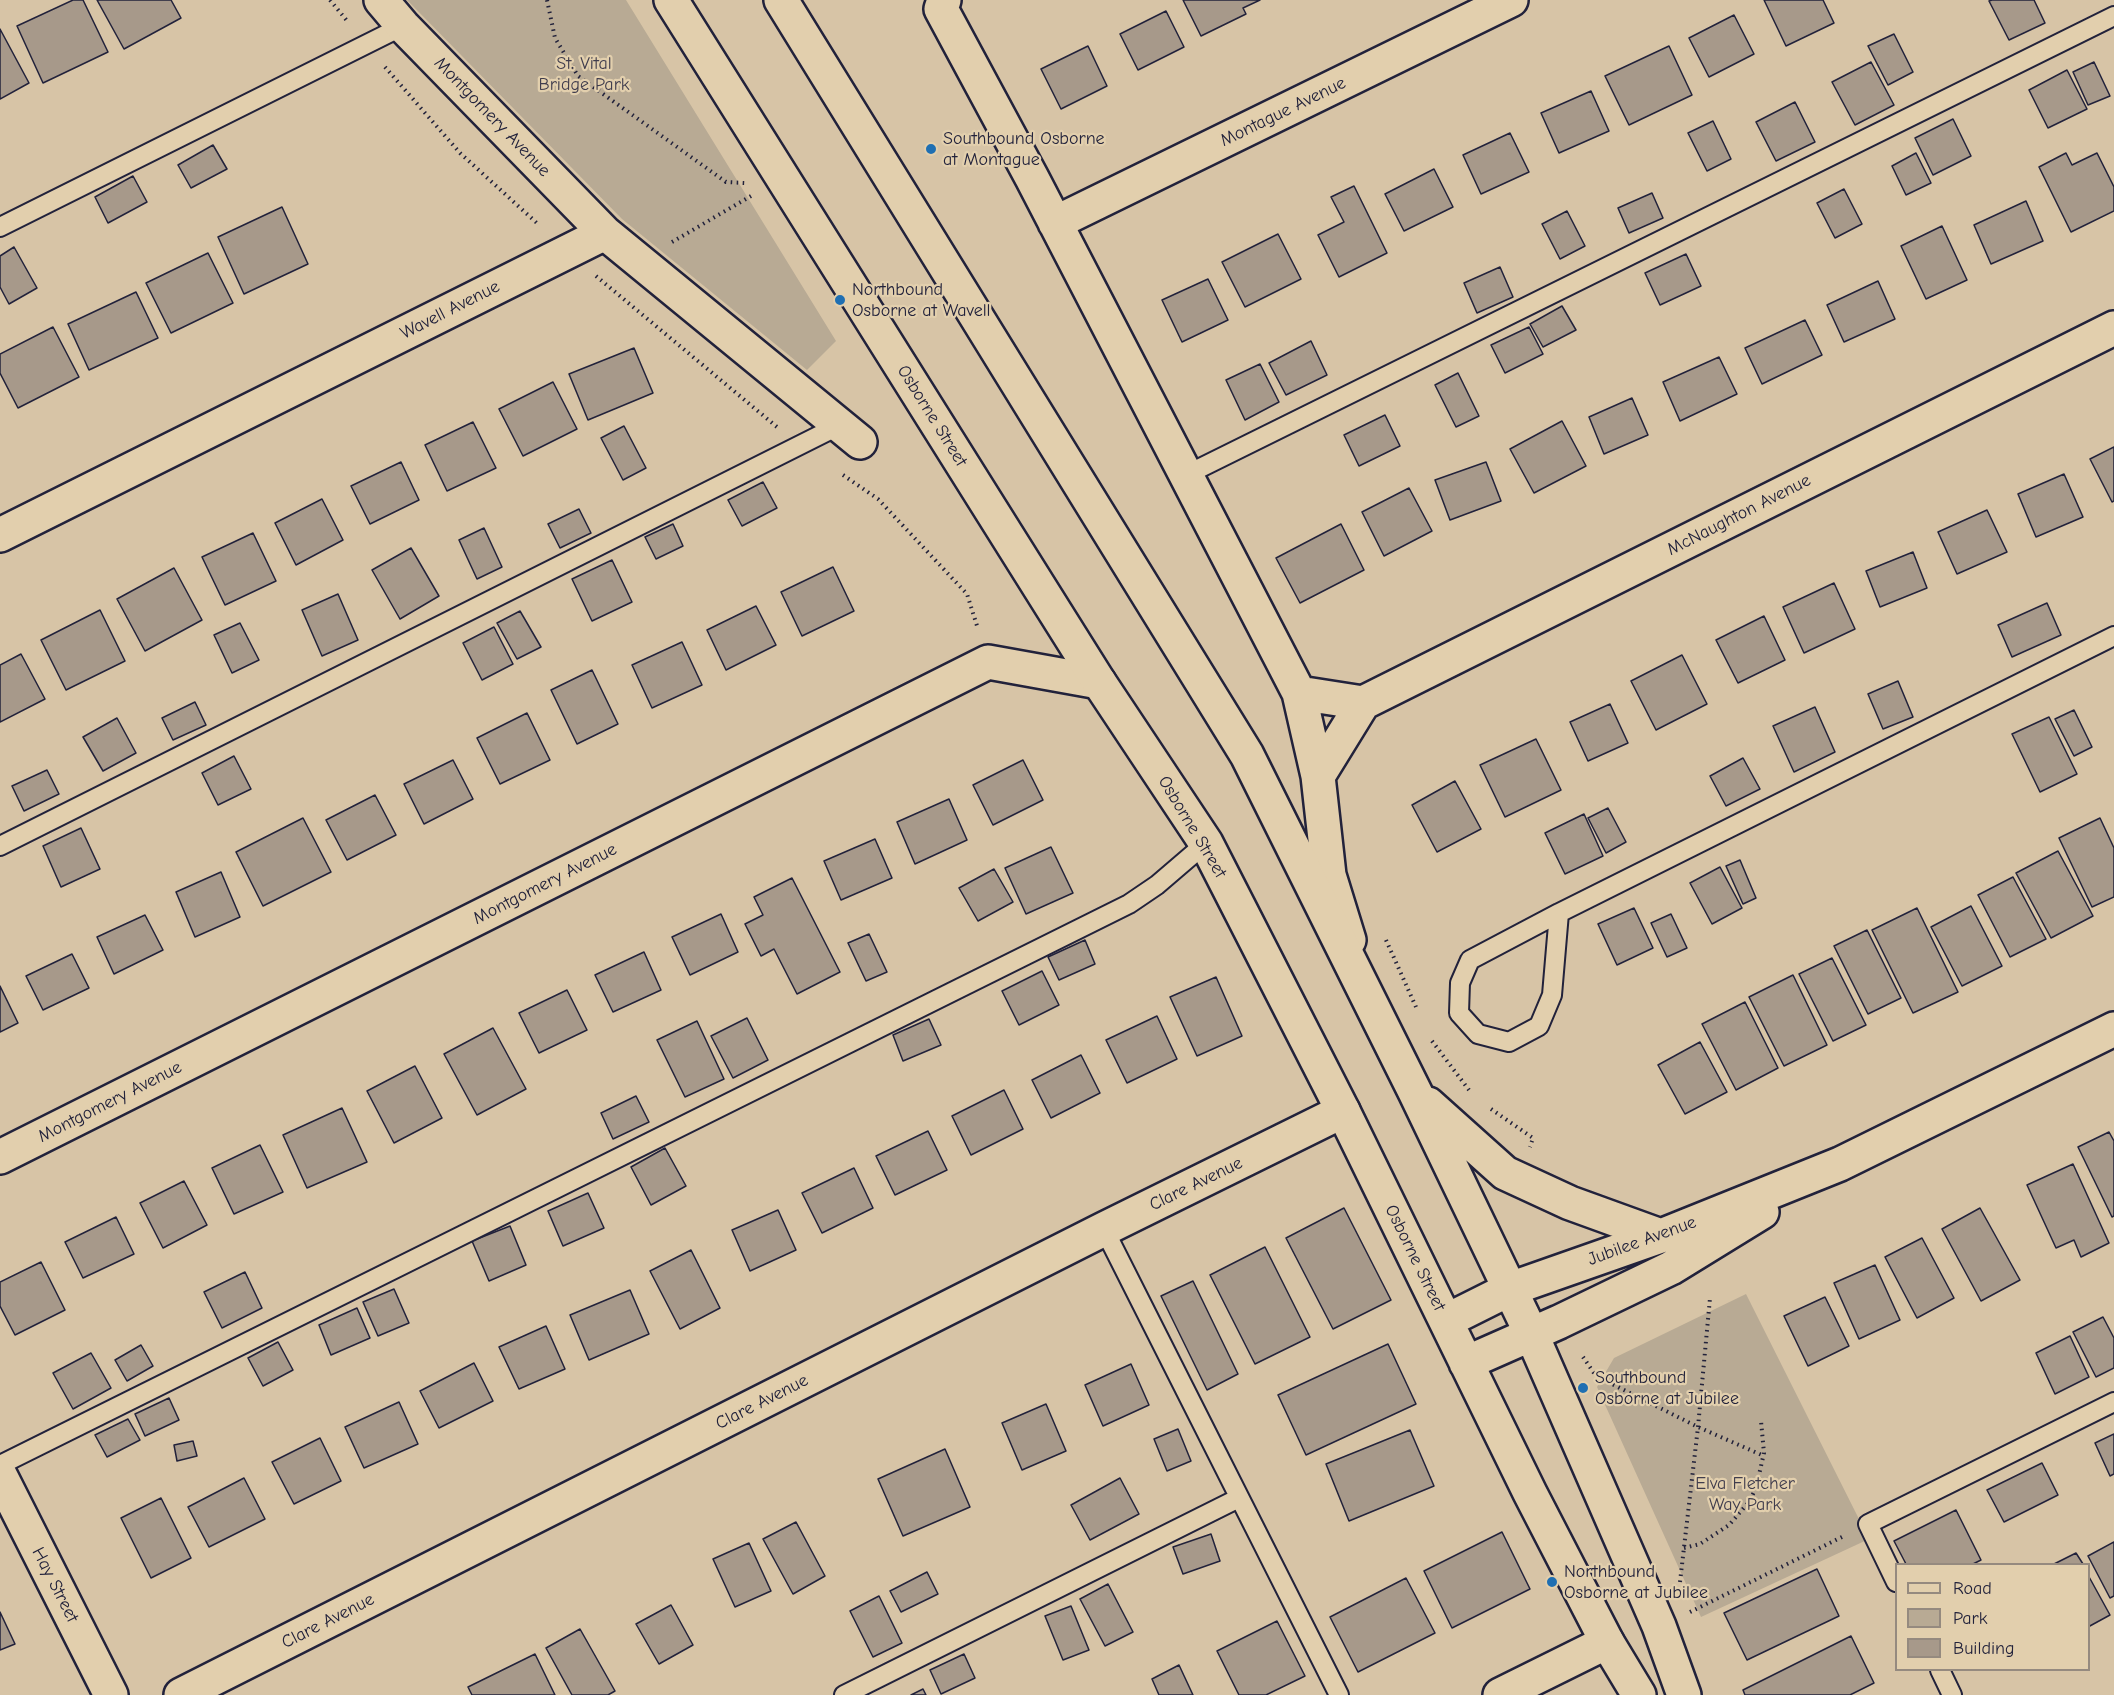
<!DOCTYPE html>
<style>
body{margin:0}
#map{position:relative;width:2114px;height:1695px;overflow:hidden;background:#d7c4a6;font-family:"Comic Neue",sans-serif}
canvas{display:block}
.legend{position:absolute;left:1895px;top:1563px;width:195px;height:108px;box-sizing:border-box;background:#e2cfad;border:2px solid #958a7f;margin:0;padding:8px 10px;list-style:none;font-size:18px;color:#22223b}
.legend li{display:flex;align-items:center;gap:12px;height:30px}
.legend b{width:30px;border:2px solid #958a7f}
</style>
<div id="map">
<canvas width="2114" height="1695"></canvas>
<ul class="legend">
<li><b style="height:8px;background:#e2cfad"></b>Road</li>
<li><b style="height:16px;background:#b8aa94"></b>Park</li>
<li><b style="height:16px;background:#a7998a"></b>Building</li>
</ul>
</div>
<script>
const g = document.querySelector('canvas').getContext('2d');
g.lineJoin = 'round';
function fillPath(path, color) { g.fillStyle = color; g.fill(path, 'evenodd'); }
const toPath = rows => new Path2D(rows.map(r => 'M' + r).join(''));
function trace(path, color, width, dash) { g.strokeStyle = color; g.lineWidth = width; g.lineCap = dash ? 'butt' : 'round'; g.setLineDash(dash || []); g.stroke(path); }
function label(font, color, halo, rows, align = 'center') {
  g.font = font + ' "Comic Neue",sans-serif'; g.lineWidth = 4.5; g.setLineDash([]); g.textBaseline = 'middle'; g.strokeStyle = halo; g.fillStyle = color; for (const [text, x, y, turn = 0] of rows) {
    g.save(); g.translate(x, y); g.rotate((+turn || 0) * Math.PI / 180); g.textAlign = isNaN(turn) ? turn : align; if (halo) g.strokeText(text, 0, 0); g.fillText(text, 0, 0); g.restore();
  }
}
const green = toPath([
 [407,0,626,0,836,341,807,370,622,219],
 [1746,1294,1869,1539,1701,1617,1597,1387,1614,1358]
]);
const building = toPath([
 [73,0,83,0,108,52,43,83,17,26,73,0],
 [97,0,171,0,181,18,124,49,97,0],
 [1183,0,1260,0,1243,8,1246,14,1201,36,1183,0],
 [1764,0,1823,0,1834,23,1786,46,1764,0],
 [1992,0,2034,0,2045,23,2009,40,1989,1,1992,0],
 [1166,11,1184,47,1138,70,1120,34,1166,11],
 [1734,15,1754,54,1709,77,1689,38,1734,15],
 [0,29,29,83,0,99,0,29],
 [1894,34,1913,72,1888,85,1868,46,1894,34],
 [1088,46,1107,86,1061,109,1041,69,1088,46],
 [1669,46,1692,95,1629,125,1605,76,1669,46],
 [1871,62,1894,105,1855,125,1832,82,1871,62],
 [2094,62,2110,96,2088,105,2073,72,2094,62],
 [2067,70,2087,109,2048,128,2029,90,2067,70],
 [1591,91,1609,131,1559,153,1541,113,1591,91],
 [1795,102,1815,142,1776,161,1756,122,1795,102],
 [1953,119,1971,156,1933,175,1915,138,1953,119],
 [1713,121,1731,159,1707,171,1688,133,1713,121],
 [1510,133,1529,172,1481,194,1463,155,1510,133],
 [213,145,227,169,191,188,178,165,213,145],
 [1916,153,1931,183,1906,195,1892,166,1916,153],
 [2066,153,2072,165,2097,153,2114,187,2114,211,2071,232,2039,167,2066,153],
 [1434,169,1453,207,1404,231,1385,194,1434,169],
 [133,176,147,202,108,223,95,197,133,176],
 [1354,186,1387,253,1339,277,1318,235,1344,222,1331,197,1354,186],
 [1844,189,1862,224,1835,238,1817,203,1844,189],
 [1652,193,1663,218,1629,233,1618,208,1652,193],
 [2026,201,2043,241,1991,264,1974,225,2026,201],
 [282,207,308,264,244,294,218,237,282,207],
 [1567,211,1585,246,1560,259,1542,224,1567,211],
 [1942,226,1967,280,1926,299,1901,246,1942,226],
 [1278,234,1301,279,1245,307,1222,262,1278,234],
 [14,247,37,288,9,304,0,287,0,256,14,247],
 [208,253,233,303,171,333,146,283,208,253],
 [1686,254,1701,286,1660,305,1645,273,1686,254],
 [1500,267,1513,297,1477,313,1464,283,1500,267],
 [1208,279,1228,320,1182,342,1162,300,1208,279],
 [1878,281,1895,319,1844,342,1827,305,1878,281],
 [136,292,158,338,89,370,68,324,136,292],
 [1562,306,1576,330,1543,347,1530,324,1562,306],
 [1805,320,1822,355,1762,384,1745,348,1805,320],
 [53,327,79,377,18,408,0,373,0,354,53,327],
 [1529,327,1543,354,1505,373,1491,345,1529,327],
 [1311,341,1327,375,1286,395,1269,363,1311,341],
 [634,348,653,393,588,420,569,374,634,348],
 [1719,357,1737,394,1680,421,1663,382,1719,357],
 [1260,364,1279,402,1245,420,1226,380,1260,364],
 [1458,373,1479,416,1456,427,1435,385,1458,373],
 [553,382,577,429,523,456,499,409,553,382],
 [1632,398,1648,435,1604,454,1589,417,1632,398],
 [1385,415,1400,446,1359,466,1344,435,1385,415],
 [1562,421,1586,466,1534,493,1510,449,1562,421],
 [473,422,496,468,447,491,425,445,473,422],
 [624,426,646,468,623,480,601,438,624,426],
 [2114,447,2114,501,2112,502,2090,459,2114,447],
 [401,462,419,500,370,524,351,486,401,462],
 [1486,462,1501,501,1450,520,1435,480,1486,462],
 [2064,474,2083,517,2036,537,2018,494,2064,474],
 [763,482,777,508,742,526,728,500,763,482],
 [1409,488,1432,531,1384,556,1362,512,1409,488],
 [322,499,343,540,296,565,275,523,322,499],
 [579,509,591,533,560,548,548,524,579,509],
 [1987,510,2007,552,1957,574,1938,532,1987,510],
 [673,524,683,546,656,559,645,537,673,524],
 [1341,524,1364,570,1300,603,1276,558,1341,524],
 [484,528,502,567,477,579,459,540,484,528],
 [253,533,276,581,225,605,202,557,253,533],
 [411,548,439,596,400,619,372,570,411,548],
 [1913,552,1927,588,1880,607,1866,571,1913,552],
 [612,560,632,602,592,621,572,579,612,560],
 [833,567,854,611,802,636,781,592,833,567],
 [174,568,202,620,145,651,117,599,174,568],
 [1834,583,1855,629,1804,653,1783,607,1834,583],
 [338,594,358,640,322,656,302,610,338,594],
 [2047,603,2061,635,2012,657,1998,625,2047,603],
 [756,606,776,645,726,670,707,630,756,606],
 [100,610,125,661,66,690,41,640,100,610],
 [520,611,541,647,517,659,497,623,520,611],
 [1764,616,1785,660,1738,683,1716,640,1764,616],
 [240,623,259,660,232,673,214,635,240,623],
 [494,627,513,664,482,680,463,643,494,627],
 [682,642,702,685,652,708,632,665,682,642],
 [21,654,45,699,0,722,0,665,21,654],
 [1682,655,1707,704,1656,730,1631,681,1682,655],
 [592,670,618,724,577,744,551,690,592,670],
 [1898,681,1913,717,1883,729,1868,694,1898,681],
 [195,702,206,725,173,740,162,718,195,702],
 [1610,704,1628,743,1588,761,1570,722,1610,704],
 [1815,707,1835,752,1794,772,1773,726,1815,707],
 [2074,710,2092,747,2074,756,2055,719,2074,710],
 [527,713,550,760,500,784,477,738,527,713],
 [2049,717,2077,774,2040,792,2012,734,2049,717],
 [117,718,136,753,103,771,83,737,117,718],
 [1536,739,1561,790,1505,817,1480,765,1536,739],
 [234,756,251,789,218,805,202,773,234,756],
 [1743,758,1760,789,1726,806,1710,776,1743,758],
 [453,760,473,799,424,824,404,784,453,760],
 [1023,760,1043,800,993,825,973,785,1023,760],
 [47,770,59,794,24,811,12,786,47,770],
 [1455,781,1481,829,1437,852,1412,805,1455,781],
 [375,795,396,835,347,860,326,820,375,795],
 [949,799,967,840,915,864,897,822,949,799],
 [1608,808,1626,842,1606,853,1588,818,1608,808],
 [1584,814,1603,856,1565,874,1545,833,1584,814],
 [303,818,331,872,263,906,236,852,303,818],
 [2100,818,2114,848,2114,897,2092,907,2059,838,2100,818],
 [81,828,100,869,61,887,43,846,81,828],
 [875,839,892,878,841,900,824,861,875,839],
 [1051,847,1073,893,1026,914,1005,868,1051,847],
 [2058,851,2093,916,2051,938,2016,873,2058,851],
 [1740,860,1756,898,1743,904,1726,866,1740,860],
 [1720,867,1742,908,1712,924,1690,883,1720,867],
 [994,869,1013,902,978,921,959,888,994,869],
 [221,872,240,917,195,937,176,892,221,872],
 [2013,877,2046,939,2010,957,1978,895,2013,877],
 [792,878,840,972,797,994,774,949,761,956,745,924,763,915,754,897,792,878],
 [1971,906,2002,966,1962,986,1931,927,1971,906],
 [1634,908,1653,948,1617,965,1598,924,1634,908],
 [1917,908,1958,992,1913,1013,1872,930,1917,908],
 [721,914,738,952,690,975,672,937,721,914],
 [1671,914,1687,948,1667,957,1651,923,1671,914],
 [145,915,163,950,114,974,97,937,145,915],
 [1867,930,1901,998,1868,1014,1834,946,1867,930],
 [869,934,887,972,866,981,848,943,869,934],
 [1085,940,1095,964,1059,980,1048,957,1085,940],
 [644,952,661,990,613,1012,595,975,644,952],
 [72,954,89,988,43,1010,26,976,72,954],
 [1832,958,1866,1025,1833,1041,1799,974,1832,958],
 [1042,971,1059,1005,1019,1025,1002,991,1042,971],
 [1793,975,1827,1045,1784,1066,1749,997,1793,975],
 [1216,977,1242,1036,1197,1056,1170,997,1216,977],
 [0,986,18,1023,0,1032,0,986],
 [567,990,587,1030,539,1053,519,1013,567,990],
 [1745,1002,1778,1068,1736,1090,1702,1024,1745,1002],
 [1157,1016,1177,1059,1127,1083,1106,1040,1157,1016],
 [747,1018,768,1060,733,1078,711,1036,747,1018],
 [929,1019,941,1045,903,1061,893,1035,929,1019],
 [697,1021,724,1079,685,1097,657,1040,697,1021],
 [493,1028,526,1089,477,1115,444,1054,493,1028],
 [1700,1042,1727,1092,1685,1114,1658,1065,1700,1042],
 [1081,1055,1100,1093,1051,1118,1032,1080,1081,1055],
 [415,1066,442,1118,394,1143,367,1091,415,1066],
 [1004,1090,1023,1129,971,1155,952,1116,1004,1090],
 [636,1096,649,1122,613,1139,601,1113,636,1096],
 [342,1108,367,1162,307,1188,283,1135,342,1108],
 [928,1131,947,1170,895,1195,876,1156,928,1131],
 [2109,1132,2114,1141,2114,1216,2112,1217,2078,1147,2109,1132],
 [260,1145,283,1192,234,1214,212,1168,260,1145],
 [665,1148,686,1186,651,1205,631,1167,665,1148],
 [2073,1164,2109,1243,2081,1257,2074,1240,2056,1248,2027,1185,2073,1164],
 [854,1168,873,1208,822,1233,802,1193,854,1168],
 [184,1181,207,1225,163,1248,140,1203,184,1181],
 [588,1193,604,1228,563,1246,548,1211,588,1193],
 [1344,1208,1391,1300,1333,1329,1286,1238,1344,1208],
 [1980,1208,2020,1280,1981,1301,1942,1229,1980,1208],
 [778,1210,796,1250,750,1271,732,1230,778,1210],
 [116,1217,134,1254,83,1278,65,1242,116,1217],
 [510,1226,526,1265,489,1281,472,1241,510,1226],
 [1922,1238,1954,1298,1917,1318,1885,1257,1922,1238],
 [1265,1247,1310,1337,1255,1364,1210,1275,1265,1247],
 [691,1250,720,1308,680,1329,650,1271,691,1250],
 [41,1262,65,1310,15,1335,0,1306,0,1282,41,1262],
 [1875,1265,1900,1320,1859,1339,1834,1283,1875,1265],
 [245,1272,262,1308,222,1328,204,1292,245,1272],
 [1193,1281,1238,1374,1207,1390,1161,1296,1193,1281],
 [394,1289,409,1323,378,1336,363,1302,394,1289],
 [630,1290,649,1334,589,1360,570,1315,630,1290],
 [1825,1297,1849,1346,1808,1366,1784,1316,1825,1297],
 [357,1308,370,1338,331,1355,319,1325,357,1308],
 [2103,1317,2114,1338,2114,1368,2096,1377,2073,1332,2103,1317],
 [546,1326,565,1369,519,1389,499,1347,546,1326],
 [2070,1336,2089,1377,2055,1394,2036,1353,2070,1336],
 [278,1342,293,1370,263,1386,248,1358,278,1342],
 [1388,1344,1416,1404,1306,1455,1278,1395,1388,1344],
 [141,1345,153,1366,127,1381,115,1360,141,1345],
 [91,1353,111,1388,73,1409,53,1373,91,1353],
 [474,1363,493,1401,439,1428,420,1391,474,1363],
 [1131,1364,1149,1405,1103,1426,1085,1385,1131,1364],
 [169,1398,179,1420,145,1436,135,1414,169,1398],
 [399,1402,418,1444,364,1468,345,1427,399,1402],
 [1046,1404,1066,1451,1022,1470,1002,1423,1046,1404],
 [128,1419,140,1440,107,1457,95,1435,128,1419],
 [1178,1429,1191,1461,1167,1471,1154,1439,1178,1429],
 [1410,1430,1434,1486,1349,1521,1326,1464,1410,1430],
 [2114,1434,2114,1474,2110,1476,2095,1443,2114,1434],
 [320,1438,341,1481,294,1504,272,1462,320,1438],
 [193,1441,197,1456,177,1461,174,1445,193,1441],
 [945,1449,970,1507,903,1536,878,1479,945,1449],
 [2042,1463,2058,1495,2004,1522,1987,1490,2042,1463],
 [244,1478,265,1519,209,1547,188,1507,244,1478],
 [1120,1478,1139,1514,1090,1540,1071,1505,1120,1478],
 [161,1498,191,1558,151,1578,121,1518,161,1498],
 [1956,1510,1981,1560,1973,1564,1906,1564,1894,1541,1956,1510],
 [796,1522,825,1576,793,1594,763,1539,796,1522],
 [1502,1532,1530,1589,1452,1628,1424,1571,1502,1532],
 [1211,1534,1220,1561,1183,1574,1173,1547,1211,1534],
 [2114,1542,2114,1596,2110,1598,2088,1556,2114,1542],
 [749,1543,771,1591,735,1607,713,1559,749,1543],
 [2076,1553,2083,1564,2054,1564,2076,1553],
 [1817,1569,1839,1616,1747,1660,1724,1613,1817,1569],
 [927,1572,938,1594,901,1612,890,1591,927,1572],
 [2088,1575,2110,1615,2088,1627,2088,1575],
 [1406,1578,1435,1633,1358,1672,1330,1617,1406,1578],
 [1108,1584,1133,1632,1105,1646,1080,1599,1108,1584],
 [879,1596,902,1643,873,1657,850,1611,879,1596],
 [671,1605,693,1645,659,1664,636,1624,671,1605],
 [1071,1606,1089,1650,1063,1660,1045,1616,1071,1606],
 [0,1612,15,1644,0,1650,0,1612],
 [1277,1621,1305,1676,1266,1695,1239,1695,1217,1651,1277,1621],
 [580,1629,615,1691,608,1695,572,1695,546,1648,580,1629],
 [1851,1636,1874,1683,1850,1695,1745,1695,1743,1690,1851,1636],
 [535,1654,555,1695,472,1695,468,1687,535,1654],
 [964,1654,975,1678,941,1694,930,1670,964,1654],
 [1179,1665,1193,1695,1159,1695,1152,1679,1179,1665],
 [923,1689,926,1695,911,1695,923,1689]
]);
const path = toPath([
 [330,0,348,22],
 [547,0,555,38,578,76,726,182,745,183],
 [385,67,460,153,539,225],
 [672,242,751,196],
 [596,276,777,427],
 [843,475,878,499,967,594,978,629],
 [1386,940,1416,1007],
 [1432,1041,1469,1090],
 [1491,1109,1533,1138,1530,1147],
 [1583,1357,1596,1376,1698,1427,1764,1456],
 [1684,1548,1700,1544,1729,1525,1749,1502,1756,1488,1764,1453,1761,1421],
 [1680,1582,1698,1427,1710,1298],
 [1690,1612,1844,1536]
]);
const service = toPath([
 [0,227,403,26],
 [1186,475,2114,16],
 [0,846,840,425],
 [1559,913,1552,995,1539,1026,1509,1042,1478,1034,1459,1013,1460,983,1470,960,1559,913,2114,636],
 [1104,1229,1339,1695],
 [0,1465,1129,904,1157,885,1206,843],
 [1896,1582,1868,1524,2114,1402],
 [1940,1670,1952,1695],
 [844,1695,1239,1498]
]);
const minor = toPath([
 [381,0,403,26,605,233,860,442],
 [944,0,941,9,1032,178,1299,693,1318,776,1329,875,1349,940],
 [1055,223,1511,0],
 [0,535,605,233],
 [1299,693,1363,703],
 [1318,776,1363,703,2114,328],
 [0,1157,988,662,1099,682],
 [0,1475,111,1695],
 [181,1695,1104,1229,1343,1111],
 [1500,1695,1607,1642]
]);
const secondary = toPath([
 [671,0,1099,682,1206,843,1343,1111,1530,1493,1607,1642,1639,1695],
 [781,0,1247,755,1415,1092,1531,1333,1659,1626,1684,1695],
 [1428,1104,1505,1173,1570,1203,1661,1236],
 [1446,1321,1510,1289,1661,1236,1840,1164,2114,1029],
 [1466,1363,1559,1322,1671,1268,1762,1212]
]);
const markers = [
 [931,149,6,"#1f6fb2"],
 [840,300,6,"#1f6fb2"],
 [1583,1388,6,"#1f6fb2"],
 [1552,1582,6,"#1f6fb2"]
];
const parkNames = [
 ["St. Vital",584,64],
 ["Bridge Park",584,85],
 ["Elva Fletcher",1745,1484],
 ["Way Park",1745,1505]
];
const streetNames = [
 ["Montague Avenue",1283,112,-26],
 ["Montgomery Avenue",492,117,46],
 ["Wavell Avenue",450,310,-27],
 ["Osborne Street",932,416,58],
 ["McNaughton Avenue",1739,515,-27],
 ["Osborne Street",1192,827,59],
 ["Montgomery Avenue",545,884,-27],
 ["Montgomery Avenue",110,1102,-27],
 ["Clare Avenue",1196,1184,-26],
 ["Jubilee Avenue",1642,1241,-20],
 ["Osborne Street",1415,1258,64],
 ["Clare Avenue",762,1402,-27],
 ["Hay Street",55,1585,63],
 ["Clare Avenue",328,1621,-27]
];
const poiNames = [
 ["Southbound Osborne",943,139],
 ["at Montague",943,160],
 ["Northbound",852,290],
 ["Osborne at Wavell",852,311],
 ["Southbound",1595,1378],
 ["Osborne at Jubilee",1595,1399],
 ["Northbound",1564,1572],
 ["Osborne at Jubilee",1564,1593]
];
fillPath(green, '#b8aa94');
fillPath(building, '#a7998a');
trace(building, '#22223b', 1.5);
trace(service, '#22223b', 22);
trace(minor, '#22223b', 38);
trace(secondary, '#22223b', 38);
trace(path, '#22223b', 4, [1.5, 4.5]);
trace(service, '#e2cfad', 18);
trace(minor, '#e2cfad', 33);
trace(secondary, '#e2cfad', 33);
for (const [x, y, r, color] of markers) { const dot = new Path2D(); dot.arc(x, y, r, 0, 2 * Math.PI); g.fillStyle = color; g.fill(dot); trace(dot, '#e2cfad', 2); }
label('18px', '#403d4d', '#e2cfad', parkNames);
label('18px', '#22223b', '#e2cfad', streetNames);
label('18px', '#22223b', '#e2cfad', poiNames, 'left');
</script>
